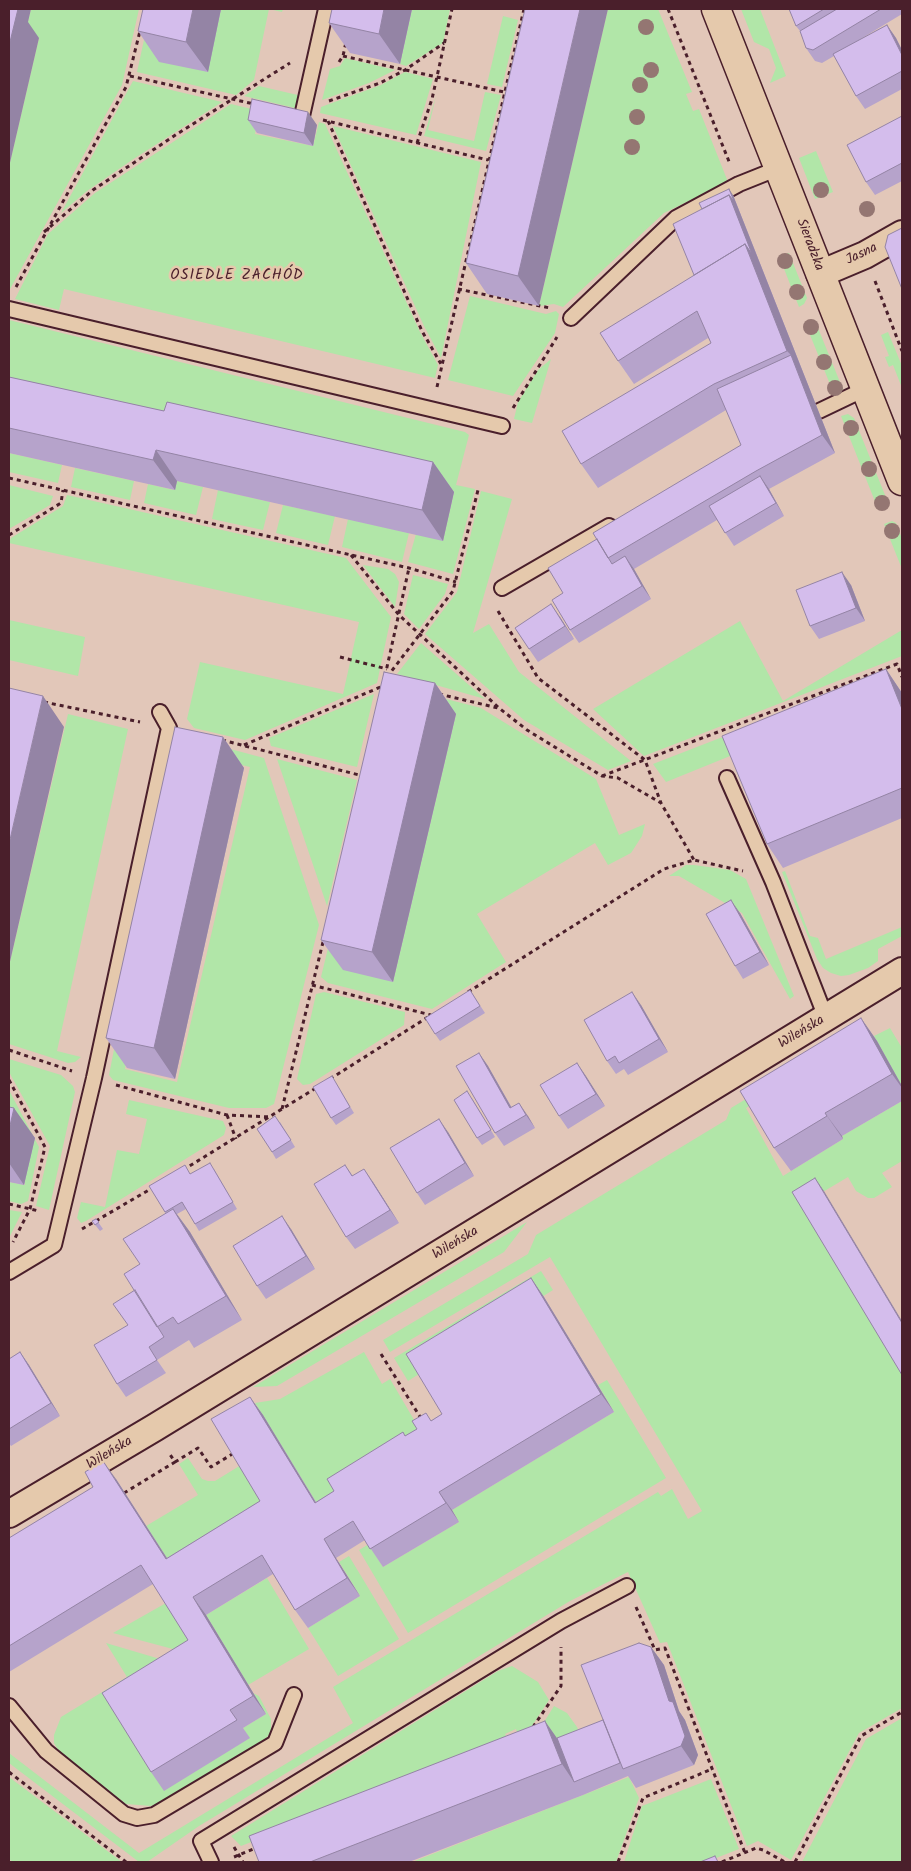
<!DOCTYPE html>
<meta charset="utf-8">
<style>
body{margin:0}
#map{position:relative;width:911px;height:1871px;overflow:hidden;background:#e2c7b9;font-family:Kalam,sans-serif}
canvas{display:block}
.frame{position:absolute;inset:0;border:10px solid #4a1f2b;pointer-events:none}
</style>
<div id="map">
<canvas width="911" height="1871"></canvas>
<div class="frame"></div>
</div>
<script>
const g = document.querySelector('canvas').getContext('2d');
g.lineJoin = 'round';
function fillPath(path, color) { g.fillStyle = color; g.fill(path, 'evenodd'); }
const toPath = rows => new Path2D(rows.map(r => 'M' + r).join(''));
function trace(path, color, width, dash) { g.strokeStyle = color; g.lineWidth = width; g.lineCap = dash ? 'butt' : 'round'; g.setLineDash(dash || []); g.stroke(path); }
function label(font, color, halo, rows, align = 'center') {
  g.font = font + ' Kalam,sans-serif'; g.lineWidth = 5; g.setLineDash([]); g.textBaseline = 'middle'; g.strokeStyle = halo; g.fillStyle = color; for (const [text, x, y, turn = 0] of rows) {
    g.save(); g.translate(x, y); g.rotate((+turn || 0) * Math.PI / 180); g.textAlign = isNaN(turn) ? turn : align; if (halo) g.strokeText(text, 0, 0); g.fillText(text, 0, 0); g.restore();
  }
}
const green = toPath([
 [31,9,139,9,122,85,9,291,9,167,39,38,25,34],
 [221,9,283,9,282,12,269,9,254,80,236,95,137,72,147,26,207,72],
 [412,9,450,9,443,43,406,66,400,64],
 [608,9,658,9,692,92,686,94,693,111,699,109,728,182,664,213,563,307,554,304,539,306],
 [741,9,760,9,786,76,770,83,776,68,769,49,754,42],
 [503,16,518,20,502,87,487,84],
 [345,58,395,70,369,83,322,100,330,69,340,66],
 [405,72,433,79,416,135,320,113,321,107,381,85],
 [133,81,222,102,132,160,87,191,61,213],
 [259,86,302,96,299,109,244,96],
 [485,92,501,95,486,151,424,136,436,96,428,130,474,141],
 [231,104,260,111,255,134,313,146,319,122,325,124,420,332,438,365,435,378,64,289,59,310,15,299,48,234,95,193],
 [333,126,481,162,441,358,424,326],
 [816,151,833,192,815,199,799,158],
 [789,253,807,298,804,304,799,307,779,256],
 [470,296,546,314,556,311,559,314,555,333,513,396,448,380],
 [9,320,465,432,469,435,456,485,475,489,453,574,408,562,416,534,443,540,454,492,9,402],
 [812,324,818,328,844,392,836,399,806,325],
 [888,332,902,366,902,388,893,365,889,367,885,357,889,356,881,335],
 [551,359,532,423,514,419,518,402,538,370],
 [848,414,854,418,887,500,885,506,878,509,841,416],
 [9,453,62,465,58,483,9,472],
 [75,468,134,481,130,500,71,487],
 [177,481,203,487,196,515,144,503,148,484,174,490],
 [9,485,53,496,50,505,9,529],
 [218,490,270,502,263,530,212,519],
 [481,491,512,499,473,633,489,624,519,672,631,761,608,770,524,720,425,634,457,592],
 [67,495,346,558,391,617,377,683,245,740,194,728,187,719,200,662,343,694,359,622,9,543,11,538,63,506],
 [283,505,335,516,328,545,276,533],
 [348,519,409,533,402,562,342,547],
 [892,521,896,523,902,539,902,569,884,524],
 [363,565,388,569,395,574,399,582,395,607],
 [413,575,448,584,445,594,419,629,404,614],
 [9,620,85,637,78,676,9,660],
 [740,621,783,701,902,630,902,656,644,756,593,709],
 [421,643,485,699,397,674],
 [872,679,893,690,666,782,653,764],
 [396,686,481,708,596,779,619,835,645,824,642,836,631,853,608,865,595,843,477,914,506,962,432,1009,328,983,321,977,330,940,393,982,456,714],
 [374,694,357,767,271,746,269,738],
 [68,714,128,729,57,1051,81,1057,75,1062,68,1063,9,1044,9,966],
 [193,739,264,758,319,925,274,1104,266,1108,229,1108,113,1080,109,1075,117,1034,132,1038,125,1069,177,1082,250,767,194,754],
 [277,759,357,780,327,906],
 [686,865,694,865,730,870,746,879,794,996,790,999,742,913,679,876,669,876],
 [785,871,810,936,818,938,826,959,902,927,902,936,878,949,878,961,868,968,849,975,841,976,831,973,823,968,817,959,782,872],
 [324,992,405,1012,404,1025,310,1084,303,1085,297,1079,316,994],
 [890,1028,902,1048,902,1087,874,1036],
 [9,1059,61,1075,73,1086,75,1092,49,1210,36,1206,50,1146,9,1072],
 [779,1079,783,1085,746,1108,783,1176,843,1139,842,1136,902,1101,902,1161,882,1173,892,1187,874,1198,868,1198,856,1191,848,1177,801,1205,902,1373,902,1708,859,1733,791,1860,758,1841,747,1846,667,1642,660,1643,628,1572,570,1601,199,1826,147,1862,139,1862,9,1763,9,1753,139,1853,353,1723,333,1687,658,1492,661,1496,672,1489,688,1519,702,1511,550,1257,390,1352,383,1340,528,1254,536,1235,726,1120,731,1108],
 [9,1090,39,1147,28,1201,21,1204,9,1201,9,1182,25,1185,9,1133],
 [129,1100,223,1121,226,1128,224,1135,86,1221,81,1223,77,1218,81,1202,105,1207,117,1150,139,1154,147,1119,126,1114],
 [9,1210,22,1212,9,1238],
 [527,1222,504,1252,277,1386,253,1387],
 [541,1271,553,1290,408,1381,394,1358],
 [364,1352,382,1384,390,1379,430,1447,325,1517,255,1403,280,1399],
 [607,1380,666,1478,408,1633,359,1550,369,1544,383,1567,459,1522,452,1510,614,1412,598,1385],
 [188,1458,202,1479,208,1481,215,1481,241,1465,273,1519,179,1577,146,1526,198,1495,179,1464],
 [349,1556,399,1639,338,1676,308,1628,360,1596,339,1562],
 [267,1578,309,1649,248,1685,206,1615],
 [166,1603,199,1656,113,1633],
 [106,1643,187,1667,249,1738,243,1728,266,1714,253,1693,259,1696,271,1719,271,1732,263,1742,165,1801,151,1806,126,1804,60,1753,54,1743,54,1735,61,1717,127,1677],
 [512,1666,538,1682,549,1700,526,1735,519,1738,516,1729,505,1734,509,1742,241,1846,231,1836,498,1671],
 [554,1706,567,1713,577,1727,583,1742,535,1760,529,1746],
 [902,1718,902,1862,802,1862,866,1739],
 [9,1777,122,1862,13,1862,9,1859],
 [629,1777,639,1798,616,1862,412,1862],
 [711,1779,739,1849,706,1862,624,1862,642,1806]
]);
const path = toPath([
 [668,9,730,164],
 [343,56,504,92],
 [339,62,343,56,346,42],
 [130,76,254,104],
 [329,101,380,83,405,70,444,43],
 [323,120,488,160],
 [328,121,422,331,441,364],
 [417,143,432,99,452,9],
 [44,232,93,190,177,134,290,63],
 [875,281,902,351],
 [16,287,126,87,140,31],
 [458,289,550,308],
 [437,387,524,9],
 [513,408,557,337],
 [9,478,409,568,456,582],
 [9,535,61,503,63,490],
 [351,555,399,615,499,708,527,730,602,776,618,778,661,803,694,860],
 [498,611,538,678,645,760,661,803],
 [340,657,387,669],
 [385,676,409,568],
 [387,677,453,591,478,490],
 [439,694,498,708],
 [44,702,140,722],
 [222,740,363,776],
 [244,745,383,686],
 [602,776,897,664,902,677],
 [312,985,431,1015],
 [468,992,664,869,694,860,743,871],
 [9,1050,72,1071],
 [330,1079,428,1017],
 [9,1080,45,1147,30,1209,13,1242],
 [116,1085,227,1115,271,1117],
 [282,1109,324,938],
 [227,1115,236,1139],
 [183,1170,316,1088],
 [9,1204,39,1211],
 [82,1229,154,1187],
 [381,1354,422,1420],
 [175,1462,198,1448,211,1467,234,1453],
 [124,1493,175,1462,169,1453],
 [636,1607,655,1650,665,1648,745,1853],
 [533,1727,561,1686,561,1647],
 [9,1772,126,1862],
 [234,1847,243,1862],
 [234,1857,256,1848],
 [618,1862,643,1798,712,1769],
 [722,1862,756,1848,763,1850,785,1862],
 [795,1862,861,1736,902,1712]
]);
const lane = toPath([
 [302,116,326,9],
 [9,309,502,426],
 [571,318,676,218,739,184,779,168],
 [819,411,865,389],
 [502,588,609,526],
 [727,778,773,882,826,1018],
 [9,1272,54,1245,94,1078,169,728,160,712],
 [9,1706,46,1751,124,1814,137,1818,154,1815,275,1743,294,1695],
 [211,1862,201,1841,561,1621,627,1586]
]);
const street = toPath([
 [820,274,865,255,902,234],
 [9,1514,154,1428,902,971]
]);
const secondary = toPath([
 [716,9,902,481]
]);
const trees = [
 [646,27],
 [651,70],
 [640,85],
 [637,117],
 [632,147],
 [821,190],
 [867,209],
 [785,261],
 [797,292],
 [811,327],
 [824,362],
 [835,388],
 [851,428],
 [869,469],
 [882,503],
 [892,531]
];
const wall = toPath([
 [221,9,208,72,159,62,138,31],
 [332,9,412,9,400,64,350,53,329,23],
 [525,9,539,306,487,294,466,263],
 [789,9,902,9,902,14,859,40,887,25,896,38,902,50,902,89,865,109,856,96,834,56,822,63,815,61,806,48,800,31,796,26],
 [902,116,902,181,875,195,866,182],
 [248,120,317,125,313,146,257,133],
 [733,195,835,453,769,489,784,516,734,546,717,520,634,569,651,599,579,643,570,630,563,593,597,539,741,445,726,410,598,488,581,464,711,343,708,338,634,384,618,361,694,275],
 [9,377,164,411,433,462,454,492,443,541,177,481,175,490,9,453],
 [851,585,865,621,819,639,810,626],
 [560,617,574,639,538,662,529,649],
 [886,669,902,693,902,818,783,868,767,844],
 [435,683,456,714,393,982,343,970,321,940],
 [223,737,244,768,175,1079,127,1068,106,1038],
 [740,913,769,965,743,979,735,966],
 [470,990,485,1013,440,1041,435,1034],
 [641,1005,668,1052,628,1075,624,1069,616,1074,607,1061],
 [861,1018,877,1041,902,1086,902,1101,842,1136,843,1139,791,1171,774,1148],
 [479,1053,488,1066,512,1108,528,1116,535,1128,504,1146,495,1133],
 [577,1063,605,1106,568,1129,559,1116],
 [336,1083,354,1113,336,1125,331,1118],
 [472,1098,495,1137,482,1145,477,1138],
 [9,1107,35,1138,24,1185,9,1182],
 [280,1122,295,1147,276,1159,272,1152],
 [448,1132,474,1176,425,1205,417,1193],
 [345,1165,353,1176,373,1182,399,1223,355,1249,346,1237],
 [214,1169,237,1209,199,1231,186,1209,177,1214,190,1232,242,1320,194,1348,189,1340,157,1360,166,1373,126,1397,117,1384,128,1325,135,1290,140,1264,166,1214,149,1186,191,1174],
 [96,1219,103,1229,100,1231,92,1221],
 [291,1229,315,1269,266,1299,257,1286],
 [531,1278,544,1297,614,1412,452,1510,459,1522,383,1567,365,1540,336,1558,360,1596,308,1628,295,1610,273,1574,206,1615,266,1714,243,1728,250,1738,164,1791,151,1772,188,1640,153,1584,9,1672,9,1538,116,1479,167,1558,260,1501,250,1397,263,1415,316,1502,334,1491,405,1436,442,1414],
 [20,1352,29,1365,60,1416,11,1446,9,1443,9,1359],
 [651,1647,664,1665,679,1711,685,1720,698,1755,694,1765,636,1788,628,1776,583,1795,409,1862,259,1862,603,1720]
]);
const shadedWall = toPath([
 [9,9,31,9,28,22,39,38,9,167],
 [193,9,221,9,208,72,186,42],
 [384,9,412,9,400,64,379,34],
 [580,9,608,9,539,306,518,276],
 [887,25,896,38,902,50,902,55],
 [308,112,317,125,313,146,304,133],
 [729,189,733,195,835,453,822,435,791,355,787,351,745,244,729,195],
 [156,450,177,481,175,490,153,460],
 [433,462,454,492,443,541,422,510],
 [760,476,769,489,784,516,776,503],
 [625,556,634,569,651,599,642,586],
 [842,572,851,585,865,621,856,608],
 [551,604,560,617,574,639,565,626],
 [886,669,902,693,902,709],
 [435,683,456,714,393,982,372,952],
 [43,696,64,727,9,966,9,844],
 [223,737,244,768,175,1079,154,1048],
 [731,900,740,913,769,965,760,952],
 [632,992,641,1005,668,1052,659,1039],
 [861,1018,877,1041,902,1086,902,1088,892,1074],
 [479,1053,488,1066,519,1121,510,1108],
 [577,1063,586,1076,605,1106,596,1094],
 [519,1103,528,1116,535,1128,526,1115],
 [14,1108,35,1138,24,1185,9,1163,9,1130],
 [825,1113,842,1136,843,1139,827,1116],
 [439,1119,448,1132,474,1176,465,1163],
 [364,1169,373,1182,399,1223,390,1210],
 [815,1178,824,1191,902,1321,902,1323],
 [173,1209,190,1232,242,1320,226,1296],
 [282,1216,291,1229,315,1269,306,1256],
 [531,1278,544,1297,614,1412,601,1394],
 [20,1352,29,1365,60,1416,51,1403],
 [250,1397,263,1415,327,1521,315,1503],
 [103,1461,116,1479,179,1577,166,1559],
 [439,1492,452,1510,459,1522,446,1503],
 [324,1539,360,1596,347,1578],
 [193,1597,206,1615,266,1714,253,1696],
 [651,1647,664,1665,679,1711,685,1720,698,1755,694,1765,681,1746,669,1701],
 [545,1721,566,1751,574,1782,562,1764]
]);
const building = toPath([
 [9,9,18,9,9,46,9,9],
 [143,9,193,9,186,42,138,31,143,9],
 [332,9,384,9,379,34,329,23,332,9],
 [525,9,580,9,518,276,466,263,525,9],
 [789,9,824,9,796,26,789,9],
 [837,9,881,9,813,50,806,48,800,31,837,9],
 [887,25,902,55,902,71,856,96,833,54,887,25],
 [252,99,308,112,304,133,248,120,252,99],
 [902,116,902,163,866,182,847,145,902,116],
 [729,189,734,201,729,195,702,209,699,203,729,189],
 [729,195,752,254,745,244,694,275,673,224,729,195],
 [902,228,902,289,885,247,888,235,902,228],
 [745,244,787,351,714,384,581,464,562,431,711,343,697,311,618,361,600,333,745,244],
 [791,355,822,435,756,471,608,558,593,533,741,445,717,389,791,355],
 [9,377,164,411,167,402,433,462,422,510,156,450,153,460,9,428,9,377],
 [760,476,776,503,725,533,709,506,760,476],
 [597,539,612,564,625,556,642,586,570,630,552,600,563,593,548,568,597,539],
 [842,572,856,608,810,626,796,590,842,572],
 [551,604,565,626,529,649,515,628,551,604],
 [886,669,902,709,902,788,767,844,722,736,886,669],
 [384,672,435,683,372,952,321,940,384,672],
 [9,688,43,696,9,844,9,688],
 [175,727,223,737,154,1048,106,1038,175,727],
 [731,900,760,952,735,966,706,914,731,900],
 [470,990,480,1006,435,1034,425,1018,470,990],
 [632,992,659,1039,619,1063,615,1056,607,1061,584,1020,632,992],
 [861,1018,892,1074,825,1113,827,1116,774,1148,740,1091,861,1018],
 [479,1053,510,1108,519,1103,526,1115,495,1133,456,1066,479,1053],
 [577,1063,596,1094,559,1116,540,1085,577,1063],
 [332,1076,350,1107,331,1118,313,1087,332,1076],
 [467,1091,491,1130,477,1138,454,1100,467,1091],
 [9,1107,14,1108,9,1130,9,1107],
 [275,1116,291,1140,272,1152,257,1129,275,1116],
 [439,1119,465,1163,417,1193,390,1148,439,1119],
 [210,1163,233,1202,195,1224,182,1202,165,1212,149,1186,185,1165,190,1174,210,1163],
 [345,1165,352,1176,364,1169,390,1210,346,1237,314,1184,345,1165],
 [815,1178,902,1323,902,1375,792,1192,815,1178],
 [173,1209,226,1296,178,1324,173,1317,157,1327,124,1274,140,1264,123,1239,173,1209],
 [282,1216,306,1256,257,1286,233,1246,282,1216],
 [96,1219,99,1222,95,1225,92,1221,96,1219],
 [531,1278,601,1394,439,1492,446,1503,370,1549,353,1521,324,1539,347,1578,295,1610,262,1555,193,1597,253,1696,230,1710,237,1720,151,1772,102,1693,188,1640,141,1565,9,1646,9,1538,93,1487,85,1472,103,1461,166,1559,260,1501,211,1419,250,1397,315,1503,334,1491,327,1479,403,1432,405,1436,417,1429,412,1421,426,1413,431,1421,442,1414,406,1354,531,1278],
 [135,1290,164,1337,149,1347,157,1360,117,1384,94,1345,128,1325,113,1304,135,1290],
 [20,1352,51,1403,9,1429,9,1359,20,1352],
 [639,1643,651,1647,669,1701,673,1702,685,1736,681,1746,623,1769,581,1665,639,1643],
 [603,1720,620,1763,574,1782,557,1738,603,1720],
 [545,1721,562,1764,310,1862,259,1862,249,1836,545,1721],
 [715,1856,718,1862,700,1862,715,1856]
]);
const streetNames = [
 ["Sieradzka",809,245,69],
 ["Jasna",862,255,-26],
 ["Wileńska",802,1033,-31],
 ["Wileńska",456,1244,-31],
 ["Wileńska",110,1454,-31]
];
const neighbourhoodNames = [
 ["OSIEDLE ZACHÓD",237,276]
];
fillPath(green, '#b1e6a8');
trace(lane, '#4a1f2b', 18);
trace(street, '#4a1f2b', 30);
trace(secondary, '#4a1f2b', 31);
trace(path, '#4a1f2b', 3, [4, 4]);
trace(lane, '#e5c9ac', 14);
trace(street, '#e5c9ac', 26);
trace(secondary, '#e5c9ac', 28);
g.fillStyle = '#947672';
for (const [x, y] of trees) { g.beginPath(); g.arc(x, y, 8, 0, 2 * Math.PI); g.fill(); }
fillPath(wall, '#b6a3cb');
fillPath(shadedWall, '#9484a5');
fillPath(building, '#d4bdec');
trace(building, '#9484a5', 1);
label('14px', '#4a1f2b', '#e5c9ac', streetNames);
g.letterSpacing = '1px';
label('15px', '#4a1f2b', '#e5c9ac', neighbourhoodNames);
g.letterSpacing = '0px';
</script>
